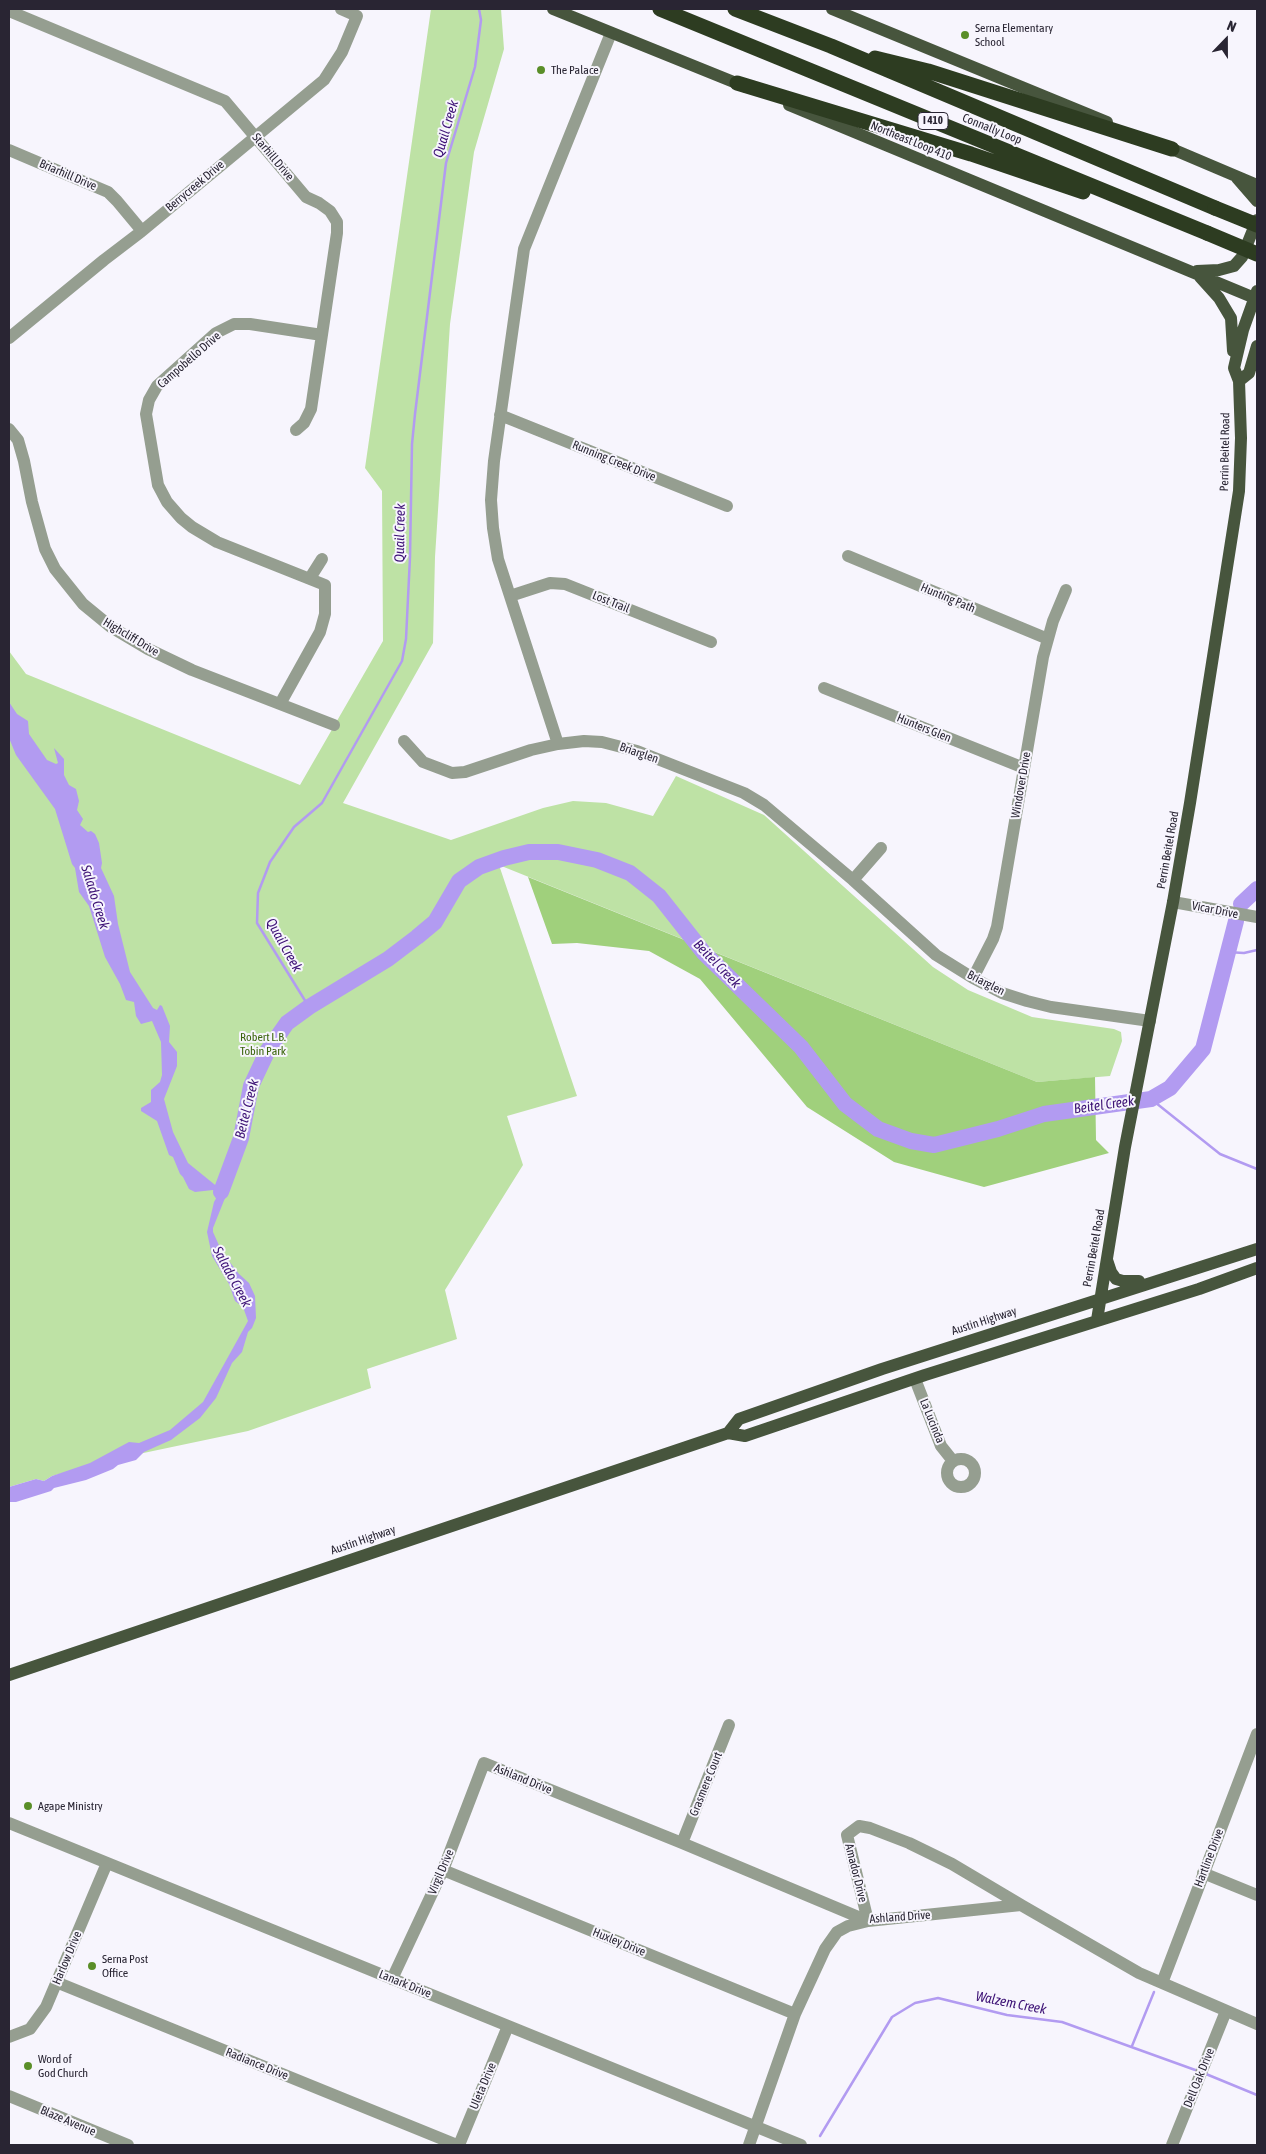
<!DOCTYPE html>
<style>
body{margin:0}
#map{position:relative;width:1266px;height:2154px;overflow:hidden;background:#f7f5fd;font-family:"Asap Condensed",sans-serif}
canvas{display:block}
.frame{position:absolute;inset:0;border:10px solid #292533;pointer-events:none}
.north{position:absolute;left:1201px;top:15px;width:50px;height:50px;-webkit-text-stroke:4px #f7f5fd;paint-order:stroke;rotate:22deg;font-size:14px;font-weight:700;line-height:20px;text-align:center;color:#292533}
.north::after{content:'';display:block;margin:auto;width:18px;height:22px;background:#292533;clip-path:polygon(50% 0,100% 100%,50% 72%,0 100%)}
</style>
<div id="map">
<canvas width="1266" height="2154"></canvas>
<div class="frame"></div>
<div class="north">N</div>
</div>
<script>
const g = document.querySelector('canvas').getContext('2d');
g.lineJoin = 'round';
function fillPath(path, color) { g.fillStyle = color; g.fill(path, 'evenodd'); }
const toPath = rows => new Path2D(rows.map(r => 'M' + r).join(''));
function trace(path, color, width, dash) { g.strokeStyle = color; g.lineWidth = width; g.lineCap = dash ? 'butt' : 'round'; g.setLineDash(dash || []); g.stroke(path); }
function label(font, color, halo, rows, align = 'center') {
  g.font = font + ' "Asap Condensed",sans-serif'; g.lineWidth = 4; g.setLineDash([]); g.textBaseline = 'middle'; g.strokeStyle = halo; g.fillStyle = color; for (const [text, x, y, turn = 0] of rows) {
    g.save(); g.translate(x, y); g.rotate((+turn || 0) * Math.PI / 180); g.textAlign = isNaN(turn) ? turn : align; if (halo) g.strokeText(text, 0, 0); g.fillText(text, 0, 0); g.restore();
  }
}
const green = toPath([
 [431,9,501,9,504,49,474,152,450,324,435,557,433,643,343,803,451,840,543,808,573,801,606,803,653,816,676,776,764,815,933,967,968,990,1032,1017,1114,1029,1121,1032,1122,1041,1110,1076,1037,1082,499,865,577,1096,507,1116,523,1165,445,1290,457,1339,367,1369,371,1388,248,1431,115,1459,52,1476,44,1481,36,1479,9,1487,9,651,26,674,300,785,383,641,382,491,365,468]
]);
const forest = toPath([
 [528,877,1037,1082,1095,1077,1096,1140,1109,1153,984,1187,894,1162,807,1107,700,979,649,951,577,943,552,944]
]);
const water = toPath([
 [9,702,17,714,28,721,29,734,47,760,56,764,58,763,54,748,64,759,64,775,69,785,76,789,79,801,77,810,83,819,80,825,88,832,91,831,95,834,99,843,102,863,101,868,114,896,118,924,130,972,153,1008,157,1010,160,1005,162,1006,170,1026,169,1042,177,1052,177,1066,164,1099,173,1132,188,1163,225,1193,225,1198,213,1228,213,1232,222,1252,239,1274,249,1283,255,1296,256,1318,252,1328,248,1332,242,1352,232,1363,216,1398,200,1418,171,1440,144,1452,136,1460,118,1465,113,1469,86,1480,54,1488,51,1491,16,1502,9,1502,9,1487,36,1479,44,1481,52,1476,90,1463,129,1442,139,1443,170,1430,203,1402,248,1321,243,1307,235,1301,229,1284,212,1256,207,1232,214,1202,218,1195,218,1192,213,1190,195,1192,189,1189,183,1177,180,1174,173,1157,169,1155,157,1121,141,1111,141,1108,151,1102,151,1090,160,1082,162,1075,161,1042,152,1021,141,1024,136,1016,134,1002,126,1000,120,984,105,957,89,906,79,892,75,868,72,864,55,809,16,755,9,738]
]);
const stream = toPath([
 [1227,952,1244,953,1257,950],
 [309,1007,257,923,258,893,270,862,294,827,322,803,402,661,406,639,410,557,412,444,415,414,446,163,475,67,481,20,479,9],
 [1151,1099,1220,1154,1257,1169],
 [1132,2046,1154,1992],
 [1206,2074,1257,2095],
 [820,2136,892,2017,915,2003,938,1998,1007,2015,1062,2022,1198,2071]
]);
const river = toPath([
 [1241,904,1257,889],
 [221,1192,241,1138,251,1086,268,1050,287,1023,309,1007,388,959,417,937,435,922,459,881,479,867,504,858,529,852,558,852,597,860,630,873,659,896,704,953,801,1047,845,1104,878,1129,911,1141,934,1145,998,1129,1044,1114,1151,1099,1170,1088,1203,1049,1236,921]
]);
const minor = toPath([
 [9,11,225,101,306,197,319,203,330,211,337,222,337,233,311,409,304,423,296,430],
 [9,150,108,192,117,201,142,231],
 [9,338,104,260,142,231,324,80,342,52,357,16,341,9],
 [500,415,727,506],
 [9,429,18,440,24,461,32,502,45,549,55,569,83,604,111,627,148,649,192,670,334,725],
 [848,556,1048,639],
 [310,578,322,559],
 [510,596,550,583,565,584,711,642],
 [824,688,1024,768],
 [280,704,320,632,325,614,325,585,217,542,192,527,181,518,167,502,158,485,146,414,149,400,157,386,216,333,234,324,250,324,322,335],
 [404,741,423,762,452,773,465,772,531,750,558,744,584,741,602,742,637,751,744,793,764,805,853,880,936,955,973,978,1002,993,1027,1001,1051,1007,1150,1021],
 [558,744,498,559,493,528,491,500,494,461,524,249,611,33],
 [853,880,881,848],
 [1173,902,1257,917],
 [973,978,993,939,997,927,1043,657,1053,621,1066,590],
 [915,1379,941,1446,953,1461],
 '947 1473a14 14 0 1 1 28 0a14 14 0 1 1-28 0Z',
 [9,1823,801,2145],
 [682,1843,729,1725],
 [443,1870,795,2014],
 [1203,1873,1257,1895],
 [868,1921,847,1835,859,1826,870,1828,909,1843,952,1864,1021,1905],
 [392,1979,443,1870,484,1763,682,1843,868,1921],
 [56,1982,457,2145],
 [1162,1983,1257,1734],
 [9,2037,30,2029,46,2007,107,1863],
 [9,2096,128,2145],
 [459,2145,508,2026],
 [749,2145,795,2014,825,1949,837,1932,848,1926,868,1921,1021,1905,1139,1973,1257,2024],
 [1172,2145,1226,2011]
]);
const major = toPath([
 [553,9,746,87],
 [832,9,1107,122],
 [789,105,1257,299],
 [1165,146,1257,185],
 [1237,178,1257,201],
 [1197,271,1219,270,1234,266,1242,257,1257,220],
 [1200,277,1219,298,1231,318,1233,351],
 [1239,381,1249,373,1257,346],
 [1107,1260,1111,1272,1116,1279,1123,1281,1139,1281],
 [1097,1320,1125,1147,1173,902,1190,803,1239,491,1241,438,1239,381,1234,368,1243,330,1257,291],
 [728,1433,739,1419,882,1369,1257,1249],
 [9,1675,728,1433,745,1436,925,1375,1199,1289,1257,1268]
]);
const highway = toPath([
 [660,9,1207,233],
 [735,9,831,46,1215,208],
 [875,58,928,71,1172,149],
 [737,83,971,154,1083,192]
]);
const highwayBridge = toPath([
 [1215,208,1257,225],
 [1207,233,1257,254]
]);
const markers = [
 [965,35,5,"#5a8e28"],
 [541,70,5,"#5a8e28"],
 [28,1806,5,"#5a8e28"],
 [92,1966,5,"#5a8e28"],
 [28,2066,5,"#5a8e28"]
];
const shields = [
 [933,121,30]
];
const shieldNames = [
 ["I 410",933,121]
];
const poiNames = [
 ["Serna Elementary",975,28],
 ["School",975,42],
 ["The Palace",551,70],
 ["Agape Ministry",38,1806],
 ["Serna Post",102,1959],
 ["Office",102,1973],
 ["Word of",38,2059],
 ["God Church",38,2073]
];
const streetNames = [
 ["Connally Loop",992,129,22],
 ["Northeast Loop 410",911,141,22],
 ["Starhill Drive",273,157,50],
 ["Briarhill Drive",68,175,23],
 ["Berrycreek Drive",195,186,-40],
 ["Campobello Drive",189,360,-41],
 ["Perrin Beitel Road",1225,452,-89],
 ["Running Creek Drive",614,461,22],
 ["Hunting Path",948,598,23],
 ["Lost Trail",611,602,22],
 ["Highcliff Drive",131,637,31],
 ["Hunters Glen",924,728,22],
 ["Briarglen",639,753,19],
 ["Windover Drive",1021,785,-80],
 ["Perrin Beitel Road",1168,850,-80],
 ["Vicar Drive",1215,910,11],
 ["Briarglen",986,983,27],
 ["Perrin Beitel Road",1094,1248,-80],
 ["Austin Highway",984,1321,-18],
 ["La Lucinda",932,1421,68],
 ["Austin Highway",363,1540,-19],
 ["Ashland Drive",523,1779,22],
 ["Grasmere Court",706,1784,-68],
 ["Hartline Drive",1209,1858,-69],
 ["Virgil Drive",441,1872,-67],
 ["Amador Drive",856,1873,76],
 ["Ashland Drive",900,1917,-4],
 ["Huxley Drive",619,1942,22],
 ["Harlow Drive",67,1958,-67],
 ["Lanark Drive",405,1984,22],
 ["Radiance Drive",257,2064,22],
 ["Dell Oak Drive",1199,2078,-68],
 ["Uleta Drive",483,2086,-67],
 ["Blaze Avenue",68,2121,23]
];
const parkNames = [
 ["Robert L.B.",263,1037],
 ["Tobin Park",263,1051]
];
const waterNames = [
 ["Quail Creek",446,129,-74],
 ["Quail Creek",400,533,-89],
 ["Salado Creek",95,897,73],
 ["Quail Creek",284,945,61],
 ["Beitel Creek",717,964,46],
 ["Beitel Creek",1104,1105,-8],
 ["Beitel Creek",247,1109,-76],
 ["Salado Creek",232,1277,62],
 ["Walzem Creek",1011,2003,11]
];
fillPath(green, '#bee2a5');
fillPath(forest, '#a0d07c');
fillPath(water, '#b29bf1');
trace(stream, '#b29bf1', 2.5);
trace(river, '#b29bf1', 16);
trace(minor, '#959e90', 12);
trace(major, '#47553d', 12);
trace(highway, '#2d3c21', 15);
trace(highwayBridge, '#2d3c21', 15);
for (const [x, y, r, color] of markers) { const dot = new Path2D(); dot.arc(x, y, r, 0, 2 * Math.PI); g.fillStyle = color; g.fill(dot); trace(dot, '#f7f5fd', 2); }
for (const [x, y, w] of shields) { const box = new Path2D(); box.roundRect(x - w / 2, y - 8.5, w, 17, 4); g.fillStyle = '#f7f5fd'; g.fill(box); trace(box, '#292533', 1); }
label('bold 11px', '#292533', null, shieldNames);
label('12px', '#292533', '#f7f5fd', poiNames, 'left');
label('12px', '#292533', '#f7f5fd', streetNames);
label('12px', '#3b650c', '#f7f5fd', parkNames);
label('italic 14px', '#3c1175', '#f7f5fd', waterNames);
</script>
